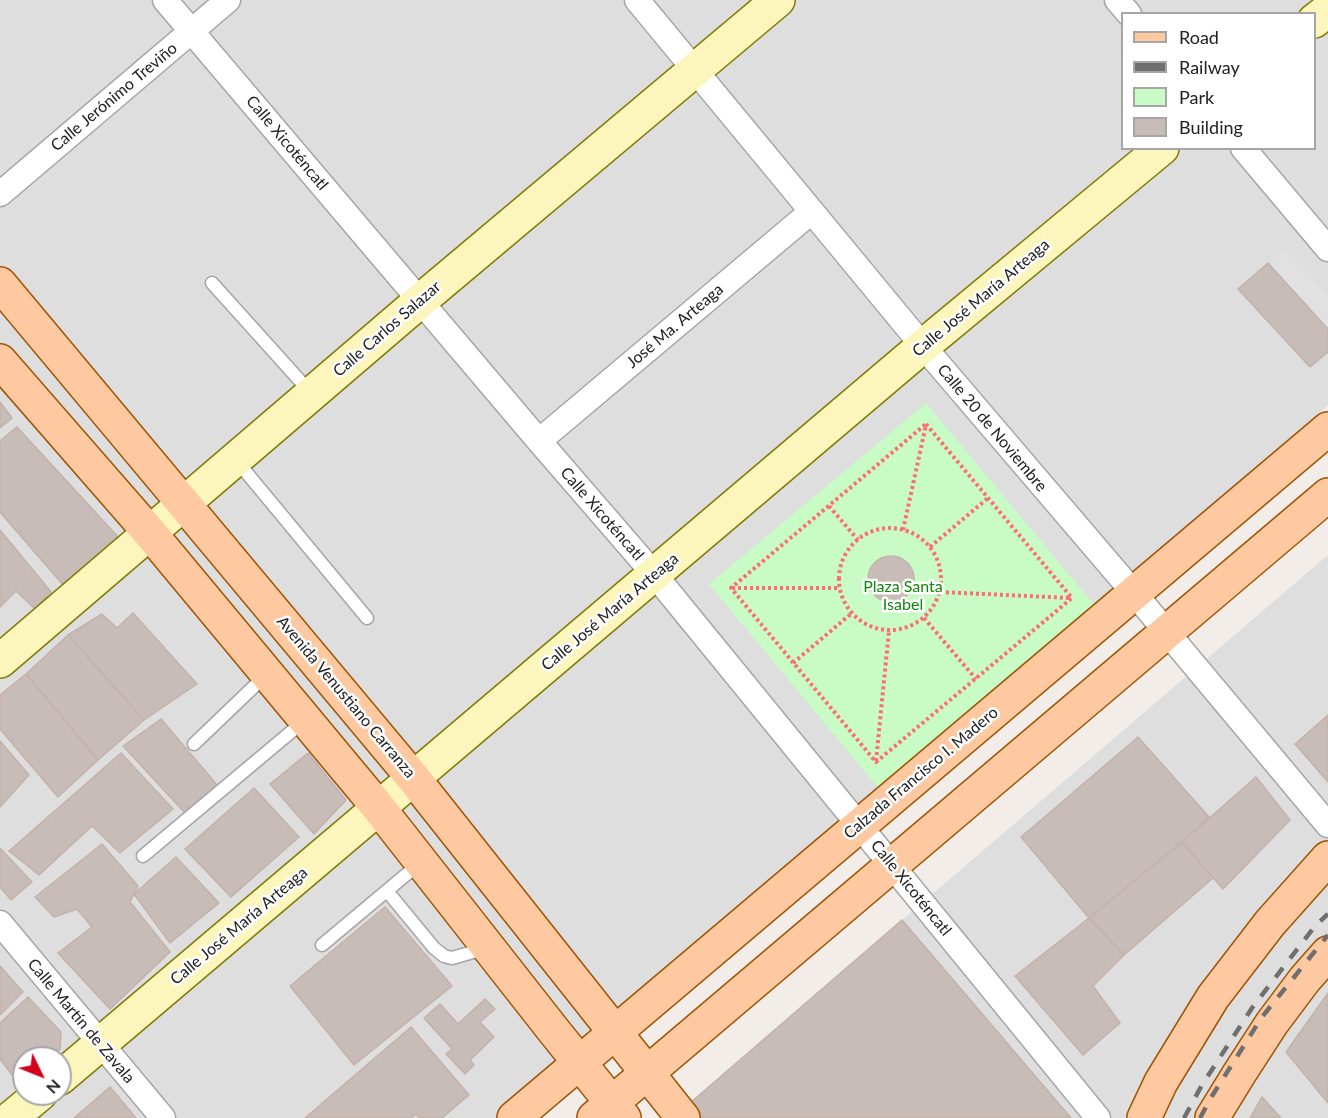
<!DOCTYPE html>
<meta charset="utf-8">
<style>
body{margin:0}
#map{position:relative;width:1328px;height:1118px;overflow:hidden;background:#f2ede8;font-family:Lato,sans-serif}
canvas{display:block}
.legend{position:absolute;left:1121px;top:12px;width:195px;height:138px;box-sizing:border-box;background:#fff;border:2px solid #a6a6a6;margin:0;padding:8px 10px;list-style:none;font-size:18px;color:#212121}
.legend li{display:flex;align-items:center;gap:12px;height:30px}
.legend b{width:30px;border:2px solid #a6a6a6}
.north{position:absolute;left:12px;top:1046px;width:60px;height:60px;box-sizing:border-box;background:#fff;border:2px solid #a6a6a6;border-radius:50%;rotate:133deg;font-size:16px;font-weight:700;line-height:24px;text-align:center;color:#212121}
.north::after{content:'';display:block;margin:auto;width:21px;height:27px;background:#d2001d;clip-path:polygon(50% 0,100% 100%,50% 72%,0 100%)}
</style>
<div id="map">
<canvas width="1328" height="1118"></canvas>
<ul class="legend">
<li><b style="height:8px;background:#fec8a0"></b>Road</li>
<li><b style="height:8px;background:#6f6f6f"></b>Railway</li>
<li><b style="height:16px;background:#c8fbc5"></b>Park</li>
<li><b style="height:16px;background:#c7bcb7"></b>Building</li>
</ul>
<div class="north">N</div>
</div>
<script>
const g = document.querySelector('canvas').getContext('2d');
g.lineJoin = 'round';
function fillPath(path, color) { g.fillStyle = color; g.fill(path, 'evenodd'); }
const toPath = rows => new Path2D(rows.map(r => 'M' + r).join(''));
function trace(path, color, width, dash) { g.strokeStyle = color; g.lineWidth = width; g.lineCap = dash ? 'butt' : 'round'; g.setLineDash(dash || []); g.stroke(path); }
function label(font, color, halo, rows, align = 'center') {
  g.font = font + ' Lato,sans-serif'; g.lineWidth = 5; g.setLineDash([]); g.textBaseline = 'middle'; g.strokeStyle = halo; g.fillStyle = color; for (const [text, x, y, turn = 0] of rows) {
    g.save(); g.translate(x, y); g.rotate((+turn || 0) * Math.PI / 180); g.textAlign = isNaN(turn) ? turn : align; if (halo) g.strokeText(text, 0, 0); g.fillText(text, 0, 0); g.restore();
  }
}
const residential = toPath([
 [0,0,1328,0,1328,405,1134,593,512,1118,0,1118],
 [1122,14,1314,14,1314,148,1122,148],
 [24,1058,60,1058,60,1094,24,1094],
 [1328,555,1328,1118,672,1118,902,920]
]);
const park = toPath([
 [926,403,1097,608,879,789,709,584]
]);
const parking = toPath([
 [1286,248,1328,296,1328,329,1268,263]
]);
const building = toPath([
 [1268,263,1328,329,1328,352,1310,367,1238,289,1268,263],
 [0,402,12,418,0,428,0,402],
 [17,427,119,538,64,586,0,512,0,441,17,427],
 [0,530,51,592,35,609,16,591,0,607,0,530],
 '868 579a23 23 0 1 1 46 0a23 23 0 1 1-46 0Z',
 [133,613,197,684,144,720,68,635,102,614,117,628,133,613],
 [68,635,144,720,98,760,26,674,68,635],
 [26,674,98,760,58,797,0,729,0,695,26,674],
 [1328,715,1328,782,1295,744,1328,715],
 [161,719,218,786,185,813,123,746,161,719],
 [1138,737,1209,817,1182,842,1089,918,1021,837,1138,737],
 [0,741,29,775,0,807,0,741],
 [121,753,173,809,120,853,92,826,39,875,9,851,121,753],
 [308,753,346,800,314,834,270,784,308,753],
 [1256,777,1290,820,1223,889,1182,842,1256,777],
 [254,788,299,837,231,897,185,849,254,788],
 [1182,842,1213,878,1124,955,1089,918,1182,842],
 [102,844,138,886,130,902,170,952,110,1009,58,953,92,927,77,909,54,917,35,897,102,844],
 [0,848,32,882,11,900,0,887,0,848],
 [176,857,219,903,170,943,134,894,176,857],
 [385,907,452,986,354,1065,290,986,385,907],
 [1089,918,1124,955,1093,986,1120,1023,1083,1055,1015,976,1089,918],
 [902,920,1071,1118,702,1118,690,1103,902,920],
 [0,966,23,992,0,1015,0,966],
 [1328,993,1328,1103,1286,1052,1328,993],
 [28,997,61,1032,60,1049,50,1058,24,1058,24,1080,19,1084,0,1059,0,1023,28,997],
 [485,999,495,1009,480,1022,494,1037,470,1060,474,1065,465,1074,446,1054,452,1049,424,1018,440,1004,458,1024,485,999],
 [411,1027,469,1095,442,1118,419,1118,416,1114,412,1118,305,1118,411,1027],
 [110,1087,136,1118,74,1118,110,1087],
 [1262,1097,1281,1118,1250,1118,1262,1097]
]);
const path = toPath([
 [926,424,1072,598,876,762,731,588,926,424],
 [829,506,858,540],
 '839 579a51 51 0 1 1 102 0a51 51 0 1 1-102 0Z',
 [903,530,926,425],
 [930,547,988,498],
 [732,588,840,588],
 [940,592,1071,598],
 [924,618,976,679],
 [793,663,852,613],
 [876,761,889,631]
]);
const lane = toPath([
 [212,283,311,393],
 [236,460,367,618],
 [194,744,266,675],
 [143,856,304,721],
 [387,891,434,948,444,956,452,958,487,948],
 [322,945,420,863]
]);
const street = toPath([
 [165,0,539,441,654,574,1098,1118],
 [637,0,923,346,1134,593,1328,825],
 [1117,0,1129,14],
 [1243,148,1328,249],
 [0,194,228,0],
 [539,441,811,212],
 [0,923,163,1118]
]);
const secondary = toPath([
 [1314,21,1328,10],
 [0,661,420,301,778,0],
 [60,1078,923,346,1162,148],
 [11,1118,40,1094]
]);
const primary = toPath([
 [0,284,414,779,683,1118],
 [0,361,150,533,378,807,554,1031,624,1118],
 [514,1118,1328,429],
 [594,1118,1328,495],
 [1144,1118,1161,1082,1213,997,1270,923,1328,858],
 [1212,1118,1239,1074,1272,1023,1305,979,1328,953]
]);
const rail = toPath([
 [1184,1118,1202,1085,1252,1008,1315,926,1328,914],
 [1200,1118,1212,1096,1262,1017,1328,935]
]);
const streetNames = [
 ["Calle Jerónimo Treviño",114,97,-40],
 ["Calle Xicoténcatl",287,143,50],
 ["Calle José María Arteaga",981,298,-40],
 ["José Ma. Arteaga",675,326,-40],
 ["Calle Carlos Salazar",387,329,-41],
 ["Calle 20 de Noviembre",992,428,50],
 ["Calle Xicoténcatl",602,514,49],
 ["Calle José María Arteaga",610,612,-40],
 ["Avenida Venustiano Carranza",346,697,50],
 ["Calzada Francisco I. Madero",921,773,-40],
 ["Calle Xicoténcatl",911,888,51],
 ["Calle José María Arteaga",239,926,-40],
 ["Calle Martín de Zavala",81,1021,50]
];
const parkNames = [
 ["Plaza Santa",903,587],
 ["Isabel",903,605]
];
fillPath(residential, '#dfdede');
fillPath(park, '#c8fbc5');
fillPath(parking, '#e1e1e1');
fillPath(building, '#c7bcb7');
trace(building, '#c4b1a9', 1.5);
trace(lane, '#a5a5a5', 15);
trace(street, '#a5a5a5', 27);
trace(secondary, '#7f7b02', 36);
trace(primary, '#9e5400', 36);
trace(path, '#fe6d72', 4, [3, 3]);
trace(lane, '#fff', 12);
trace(street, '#fff', 24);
trace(secondary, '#fcf6bc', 33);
trace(primary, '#fec8a0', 33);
trace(rail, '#6f6f6f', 4.5, [12, 12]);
label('16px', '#212121', '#fff', streetNames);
label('16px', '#108609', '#fff', parkNames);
</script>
